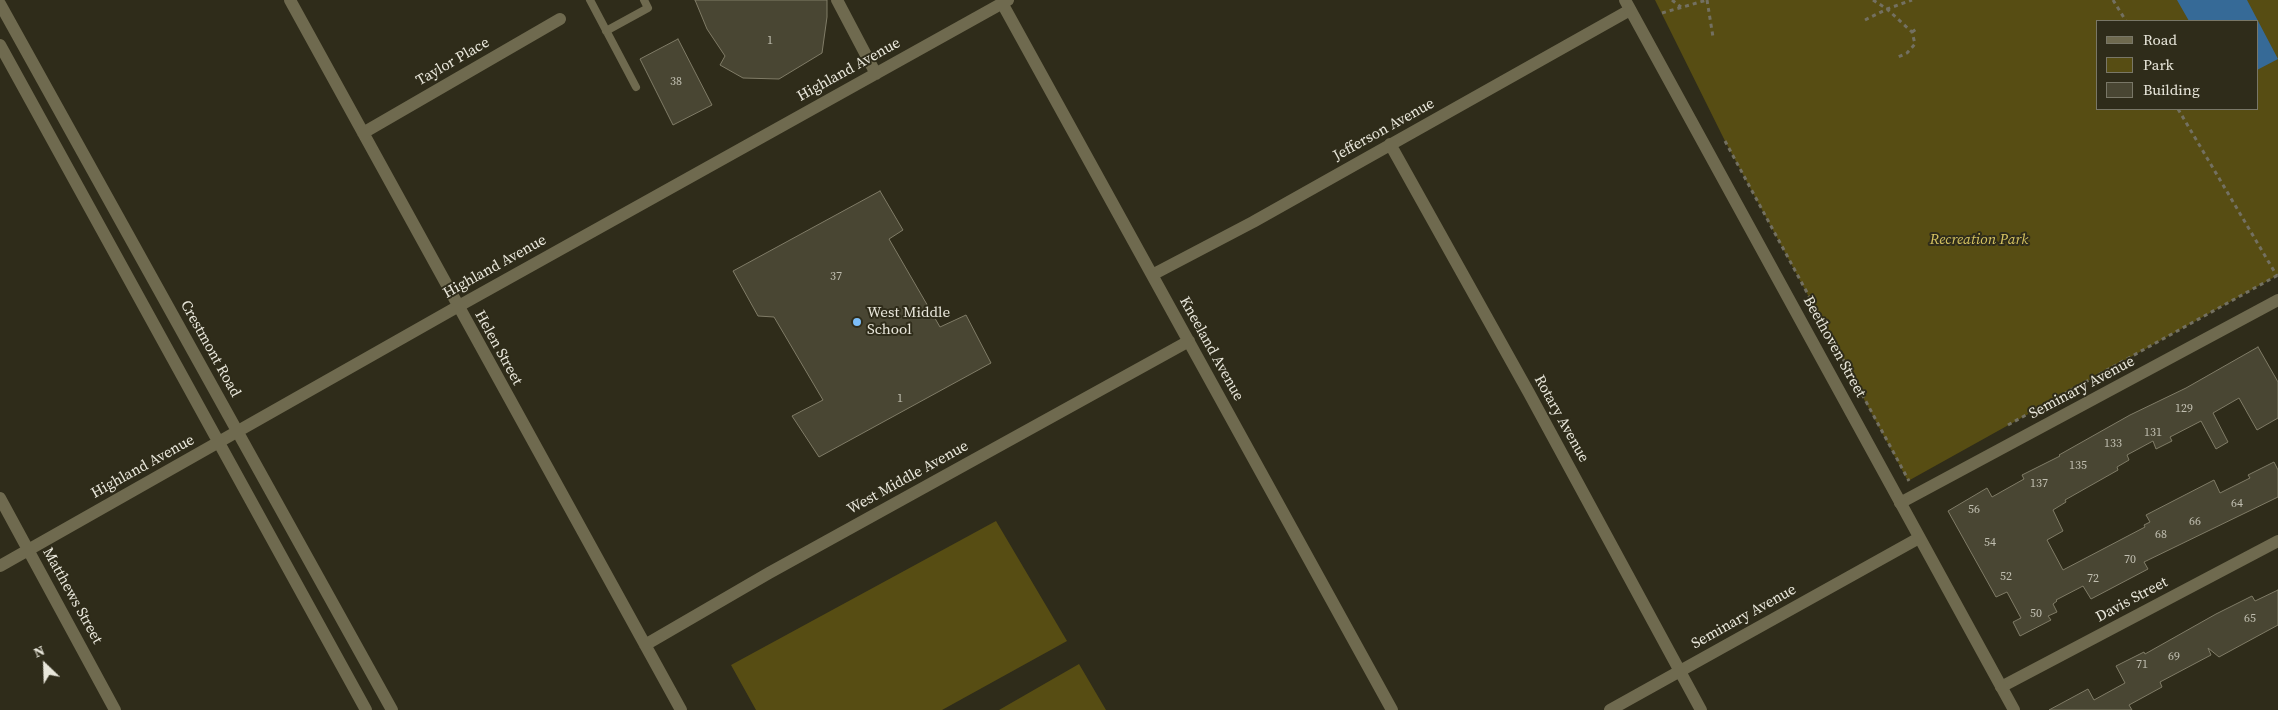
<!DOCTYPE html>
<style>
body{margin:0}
#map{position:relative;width:2278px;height:710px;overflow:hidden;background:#2f2c1a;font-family:"Source Serif 4",serif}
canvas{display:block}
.legend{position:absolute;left:2096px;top:20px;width:162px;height:90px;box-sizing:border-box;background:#2f2c1a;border:1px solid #797767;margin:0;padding:6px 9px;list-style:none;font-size:15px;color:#e9e7db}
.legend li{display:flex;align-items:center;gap:10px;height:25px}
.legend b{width:25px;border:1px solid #797767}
.north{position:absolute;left:20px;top:640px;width:50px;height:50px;-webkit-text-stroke:4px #2f2c1a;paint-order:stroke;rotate:336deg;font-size:14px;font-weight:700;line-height:20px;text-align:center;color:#e9e7db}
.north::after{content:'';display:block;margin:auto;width:18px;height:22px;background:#e9e7db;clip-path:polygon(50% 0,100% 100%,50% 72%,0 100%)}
</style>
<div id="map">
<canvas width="2278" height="710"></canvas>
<ul class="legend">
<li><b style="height:6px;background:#6f6a4f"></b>Road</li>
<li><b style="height:14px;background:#574d13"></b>Park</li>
<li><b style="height:14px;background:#494633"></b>Building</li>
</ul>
<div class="north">N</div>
</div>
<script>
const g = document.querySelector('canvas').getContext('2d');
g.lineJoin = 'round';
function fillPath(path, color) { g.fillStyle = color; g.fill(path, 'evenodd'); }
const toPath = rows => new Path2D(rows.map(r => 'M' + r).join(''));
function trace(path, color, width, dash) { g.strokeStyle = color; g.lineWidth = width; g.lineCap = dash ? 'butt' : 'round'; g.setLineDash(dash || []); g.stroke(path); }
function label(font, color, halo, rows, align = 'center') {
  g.font = font + ' "Source Serif 4",serif'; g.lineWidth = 4; g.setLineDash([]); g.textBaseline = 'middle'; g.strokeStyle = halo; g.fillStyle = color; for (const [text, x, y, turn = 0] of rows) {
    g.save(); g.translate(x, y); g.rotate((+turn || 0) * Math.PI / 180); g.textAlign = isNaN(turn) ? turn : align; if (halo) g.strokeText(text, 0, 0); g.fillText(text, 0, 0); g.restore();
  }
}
const green = toPath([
 [1655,0,2278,0,2278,275,1908,481,1725,141],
 [2097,21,2257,21,2257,109,2097,109],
 [996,521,1067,641,942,710,756,710,731,665],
 [1079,664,1106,710,999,710]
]);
const water = toPath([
 [2177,0,2247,0,2278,59,2257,70,2257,21,2189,21]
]);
const building = toPath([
 [695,0,827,0,827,17,822,53,779,79,743,78,720,65,725,56,707,29,695,0],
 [678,39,712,105,673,125,640,59,678,39],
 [880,191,903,230,889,239,940,327,966,315,991,363,819,457,792,416,823,400,774,317,758,316,733,271,880,191],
 [2258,347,2278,382,2278,418,2257,430,2239,398,2213,413,2228,442,2216,449,2201,421,2170,437,2172,441,2156,449,2153,441,2127,455,2129,460,2117,467,2118,470,2065,500,2066,502,2053,510,2063,531,2047,540,2063,570,2145,527,2144,525,2150,522,2146,515,2214,480,2220,493,2250,478,2248,475,2274,462,2278,470,2278,497,2144,562,2148,569,2091,599,2083,586,2056,600,2057,601,2053,604,2057,612,2048,616,2051,620,2020,636,2013,622,2021,618,2007,592,1996,597,1948,511,1987,488,1992,497,2024,479,2022,475,2060,456,2059,455,2130,415,2186,388,2258,347],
 [2278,590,2278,625,2219,657,2208,648,2211,655,2160,682,2162,687,2129,705,2132,710,2049,710,2088,689,2094,700,2125,683,2116,666,2144,652,2145,654,2216,614,2252,596,2255,601,2278,590]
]);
const path = toPath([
 [1672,0,1681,7],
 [1707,0,1713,37],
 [1873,0,1887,9,1912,32,1915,44,1907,53,1898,57],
 [2113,0,2126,21],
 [1662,13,1707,0],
 [1865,20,1887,9,1912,0],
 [1912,32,1918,28],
 [2178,109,2277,276],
 [1725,141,1909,481],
 [2008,425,2278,275]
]);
const service = toPath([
 [590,0,636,87],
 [606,31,648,8,644,0]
]);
const minor = toPath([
 [290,0,681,710],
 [837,0,876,74],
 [1002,3,1392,710],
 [0,4,392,710],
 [0,45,366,710],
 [363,133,560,19],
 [1390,144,1529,393,1701,710],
 [1152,275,1253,222,1630,10],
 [0,498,115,710],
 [1900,503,2278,300],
 [0,566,457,307,1008,0],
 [645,645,769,573,1189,341],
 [2001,687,2278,541],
 [1610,710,1919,538]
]);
const tertiary = toPath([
 [1625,0,2014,710]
]);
const markers = [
 [857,322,5,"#7cbef9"]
];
const numberNames = [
 ["1",770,41],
 ["38",676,82],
 ["37",836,277],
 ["1",900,399],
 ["129",2184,409],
 ["131",2153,433],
 ["133",2113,444],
 ["135",2078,466],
 ["137",2039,484],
 ["64",2237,504],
 ["56",1974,510],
 ["66",2195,522],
 ["68",2161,535],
 ["54",1990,543],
 ["70",2130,560],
 ["52",2006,577],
 ["72",2093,579],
 ["50",2036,614],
 ["65",2250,619],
 ["69",2174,657],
 ["71",2142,665]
];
const streetNames = [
 ["Taylor Place",453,62,-30],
 ["Highland Avenue",849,70,-29],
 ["Jefferson Avenue",1384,130,-29],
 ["Highland Avenue",495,267,-29],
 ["Beethoven Street",1834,347,61],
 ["Helen Street",498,348,61],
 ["Crestmont Road",210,349,61],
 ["Kneeland Avenue",1211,349,61],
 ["Seminary Avenue",2082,388,-28],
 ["Rotary Avenue",1561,419,61],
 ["Highland Avenue",143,467,-29],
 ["West Middle Avenue",908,478,-29],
 ["Matthews Street",72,596,61],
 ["Davis Street",2132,600,-28],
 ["Seminary Avenue",1744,617,-29]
];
const parkNames = [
 ["Recreation Park",1979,240]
];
const poiNames = [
 ["West Middle",867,313],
 ["School",867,330]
];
fillPath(green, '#574d13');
fillPath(water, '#366a97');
fillPath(building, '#494633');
trace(building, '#807c67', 1);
trace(path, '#737061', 3, [4, 4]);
trace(service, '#6f6a4f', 8);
trace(minor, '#6f6a4f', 12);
trace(tertiary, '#6f6a4f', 12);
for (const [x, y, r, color] of markers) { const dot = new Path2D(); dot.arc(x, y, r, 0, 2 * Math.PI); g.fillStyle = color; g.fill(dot); trace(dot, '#2f2c1a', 2); }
label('12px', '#c1bfb1', null, numberNames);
label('15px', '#e9e7db', '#2f2c1a', streetNames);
label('italic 15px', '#d6c361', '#2f2c1a', parkNames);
label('15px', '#e9e7db', '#2f2c1a', poiNames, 'left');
</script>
